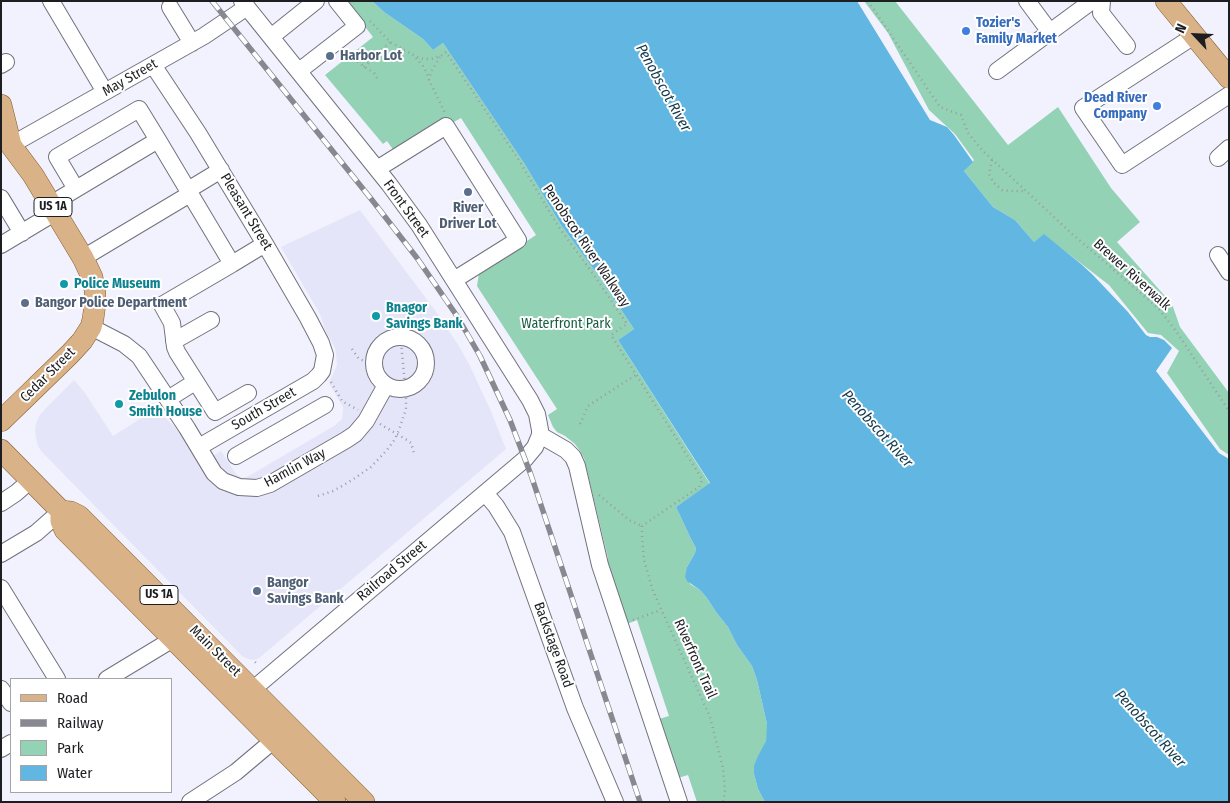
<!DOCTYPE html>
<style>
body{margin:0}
#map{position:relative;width:1230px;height:803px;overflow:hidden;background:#f1f2fd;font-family:"Fira Sans Condensed",sans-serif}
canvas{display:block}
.frame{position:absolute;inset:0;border:2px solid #1d1e22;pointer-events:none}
.legend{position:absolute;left:10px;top:678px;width:162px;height:115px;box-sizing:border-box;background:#fff;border:1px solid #a5a5a7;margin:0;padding:6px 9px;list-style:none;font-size:15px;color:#1d1e22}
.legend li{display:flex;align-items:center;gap:10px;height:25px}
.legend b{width:25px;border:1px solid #a5a5a7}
.north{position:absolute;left:1170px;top:10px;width:50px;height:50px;-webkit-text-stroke:4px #fff;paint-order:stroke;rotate:295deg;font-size:14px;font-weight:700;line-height:20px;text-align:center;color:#1d1e22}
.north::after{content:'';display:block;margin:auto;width:18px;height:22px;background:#1d1e22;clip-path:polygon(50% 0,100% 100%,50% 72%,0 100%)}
</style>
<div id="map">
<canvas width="1230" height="803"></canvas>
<div class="frame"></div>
<ul class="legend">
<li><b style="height:6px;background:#d9b287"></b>Road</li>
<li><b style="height:6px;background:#878890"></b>Railway</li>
<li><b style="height:14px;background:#93d2b5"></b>Park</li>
<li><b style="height:14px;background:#61b7e2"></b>Water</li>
</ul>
<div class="north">N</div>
</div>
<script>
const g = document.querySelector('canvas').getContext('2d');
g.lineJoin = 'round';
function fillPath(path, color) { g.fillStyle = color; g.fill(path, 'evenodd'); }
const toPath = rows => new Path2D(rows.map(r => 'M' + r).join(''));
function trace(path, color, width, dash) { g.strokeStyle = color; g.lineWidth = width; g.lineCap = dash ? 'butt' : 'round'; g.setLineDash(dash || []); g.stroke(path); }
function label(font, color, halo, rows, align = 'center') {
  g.font = font + ' "Fira Sans Condensed",sans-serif'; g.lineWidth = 4; g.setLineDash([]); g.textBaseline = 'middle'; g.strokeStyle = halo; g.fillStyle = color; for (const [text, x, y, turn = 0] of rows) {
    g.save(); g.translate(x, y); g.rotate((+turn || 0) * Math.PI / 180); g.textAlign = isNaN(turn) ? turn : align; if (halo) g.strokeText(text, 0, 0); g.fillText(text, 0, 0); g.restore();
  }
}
const built = toPath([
 [360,210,434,309,459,346,469,364,490,409,506,449,259,658,254,660,248,659,242,656,42,452,38,446,36,438,35,431,36,424,39,416,45,409,74,380,85,393,113,436,156,409,179,431,199,464,221,451,236,474,242,478,247,477,334,426,342,419,343,411,343,407,329,383,337,365,336,354,335,348,326,332,320,314,281,247]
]);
const green = toPath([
 [345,1,372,1,384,12,423,39,433,50,443,43,524,163,561,225,595,271,634,329,618,340,710,484,676,507,691,539,696,548,695,553,687,567,690,584,700,590,707,598,716,612,728,627,737,645,752,666,757,680,767,724,767,734,766,741,754,774,758,789,765,802,697,802,688,775,678,778,659,719,669,716,637,620,627,624,607,563,608,558,584,458,580,451,575,444,565,436,557,432,553,427,548,415,557,409,477,286,479,273,536,235,461,118,452,123,450,119,446,118,394,151,387,141,383,144,325,75,373,37],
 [864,1,895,1,1008,145,1058,107,1111,188,1140,222,1117,242,1172,304,1180,327,1229,393,1229,455,1220,449,1167,373,1179,351,1161,335,1148,333,1109,285,1044,235,1034,242,1015,220,993,207,964,171,974,160,955,134,929,110,888,33]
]);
const water = toPath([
 [372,1,857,1,930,120,947,127,954,135,973,162,964,171,993,207,1015,220,1034,242,1044,234,1081,264,1092,274,1128,312,1146,335,1150,337,1157,337,1164,340,1172,348,1156,371,1219,453,1229,459,1229,802,765,802,758,789,754,774,754,766,757,758,766,741,767,724,757,680,752,666,737,645,728,627,716,612,707,598,700,590,687,581,685,577,687,567,695,553,696,548,691,539,676,507,710,483,618,340,634,329,595,271,561,225,524,163,443,43,433,50,423,39,384,12]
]);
const path = toPath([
 [868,1,940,107,961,115,968,133,982,150,1071,233,1158,308,1176,331,1229,411],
 [370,21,390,42,415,56,423,59,431,59,441,56,446,52,517,157,558,226,594,275,627,324,611,335,702,479,701,484,699,487,642,526],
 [348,50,359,63,374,73,377,78],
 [440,57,431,72,429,80,445,113],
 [416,58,423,66,429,78],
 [364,67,390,42],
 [992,160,989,174,994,183,1002,190,1010,191,1025,191],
 [352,349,359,359,365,361,374,361],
 [331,382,342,401,358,410],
 [380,424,407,440,411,443,414,453],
 [580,424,588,406,637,374],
 [599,495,629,520,642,526],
 [318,496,333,491,342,486,352,480,371,467,387,450,395,439,399,430,406,409,406,395,400,332,397,325],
 [642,526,642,537,644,560,653,591,710,717,723,768,725,792,723,802],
 [633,620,661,610],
 [255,662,257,664]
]);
const minor = toPath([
 [51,1,105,92],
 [242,1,389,184,419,225,530,400,537,414,540,430,540,435,535,447,525,459,245,696],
 [1027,1,1050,32],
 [1102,1,1101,13,1127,46],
 [170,7,192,43],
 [1194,36,1083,108,1122,165,1229,95],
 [271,37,316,1],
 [1,65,6,62],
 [153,65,198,133,265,244,308,318,321,343,325,355,322,371,319,375,313,381,199,447],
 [299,71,357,26,337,1],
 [997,71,1092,1],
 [158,140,76,189,57,157,139,109,158,140,232,264,162,305,172,323,175,347,177,352,215,412,248,393],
 [11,145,204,36,247,7],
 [1218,158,1229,148],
 [377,169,446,126,518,240,454,280],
 [188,190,221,170],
 [1,198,22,233],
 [51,204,76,189],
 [1,245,56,212],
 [1218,255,1229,272],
 [83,258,190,194],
 [232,264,265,244],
 [91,327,124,344,139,356,187,428,214,473,223,481,239,487,257,488,270,484,346,440,355,434,366,421,386,385],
 '374 363a26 26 0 1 1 52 0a26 26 0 1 1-52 0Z',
 [174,341,211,320],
 [168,399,195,382],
 [540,435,566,450,573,457,577,466,600,565,679,802],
 [236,456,325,405],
 [485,493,496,506,512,532,575,708,615,802],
 [1,503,16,493,31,480],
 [1,554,36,533,61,511],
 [1,588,57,679],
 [107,679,173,639,181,631],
 [1,689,11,703],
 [1,749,11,743],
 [190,802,236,772,274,740]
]);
const major = toPath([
 [1166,1,1229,78],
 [1,105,11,145],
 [1,132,33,175,83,258,92,277,95,290,95,304,93,319,91,327,82,341,70,354,1,421],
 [1,450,61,511,71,512,79,516,364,802],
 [61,511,61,521,65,530,335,802]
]);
const rail = toPath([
 [212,1,372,200,417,258,457,316,480,356,510,420,531,475,640,802]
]);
const markers = [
 [966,31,5,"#3f7fe0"],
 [330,56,5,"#5c6f8a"],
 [1157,106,5,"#3f7fe0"],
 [468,192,5,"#5c6f8a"],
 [64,284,5,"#0f9aa8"],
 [25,303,5,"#5c6f8a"],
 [376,316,5,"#0f9aa8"],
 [119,404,5,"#0f9aa8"],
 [257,591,5,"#5c6f8a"]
];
const shields = [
 [53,207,38],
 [159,595,38]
];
const shieldNames = [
 ["US 1A",53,207],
 ["US 1A",159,595]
];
const shopNames = [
 ["Tozier's",976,23],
 ["Family Market",976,39],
 ["Dead River",1147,98,"right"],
 ["Company",1147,114,"right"]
];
const serviceNames = [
 ["Harbor Lot",340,56],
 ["River",468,208,"center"],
 ["Driver Lot",468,224,"center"],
 ["Bangor Police Department",35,303],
 ["Bangor",267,583],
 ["Savings Bank",267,599]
];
const streetNames = [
 ["May Street",130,78,-30],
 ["Front Street",406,209,54],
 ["Pleasant Street",246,212,59],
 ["Penobscot River Walkway",586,246,56],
 ["Brewer Riverwalk",1132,275,42],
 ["Cedar Street",48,375,-45],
 ["South Street",264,409,-30],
 ["Hamlin Way",295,468,-28],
 ["Railroad Street",392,571,-40],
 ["Backstage Road",553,645,70],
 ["Main Street",215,651,45],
 ["Riverfront Trail",695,659,66]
];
const cultureNames = [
 ["Police Museum",74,284],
 ["Bnagor",386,308],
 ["Savings Bank",386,324],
 ["Zebulon",129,396],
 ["Smith House",129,412]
];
const parkNames = [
 ["Waterfront Park",566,324]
];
const waterNames = [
 ["Penobscot River",663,88,61],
 ["Penobscot River",877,429,48],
 ["Penobscot River",1150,729,48]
];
fillPath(built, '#e4e5f8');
fillPath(green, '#93d2b5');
fillPath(water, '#61b7e2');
trace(minor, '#72727d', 18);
trace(major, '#865d30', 22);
trace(path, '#9a9ba3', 2.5, [1, 4]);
trace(minor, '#fff', 16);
trace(major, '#d9b287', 21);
trace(rail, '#878890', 5.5);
trace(rail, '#fff', 4, [11]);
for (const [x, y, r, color] of markers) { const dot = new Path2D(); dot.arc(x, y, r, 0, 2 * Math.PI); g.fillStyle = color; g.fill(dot); trace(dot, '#fff', 2); }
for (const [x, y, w] of shields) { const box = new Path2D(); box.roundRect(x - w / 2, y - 9.5, w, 19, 4); g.fillStyle = '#fff'; g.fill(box); trace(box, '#1d1e22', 1); }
label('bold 12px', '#1d1e22', null, shieldNames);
label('bold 14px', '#366cbe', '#fff', shopNames, 'left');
label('bold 14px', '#4e5e75', '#fff', serviceNames, 'left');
label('14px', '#1d1e22', '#fff', streetNames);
label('bold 14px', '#0d838f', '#fff', cultureNames, 'left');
label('14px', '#195e44', '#fff', parkNames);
label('italic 15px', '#13394b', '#fff', waterNames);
</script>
